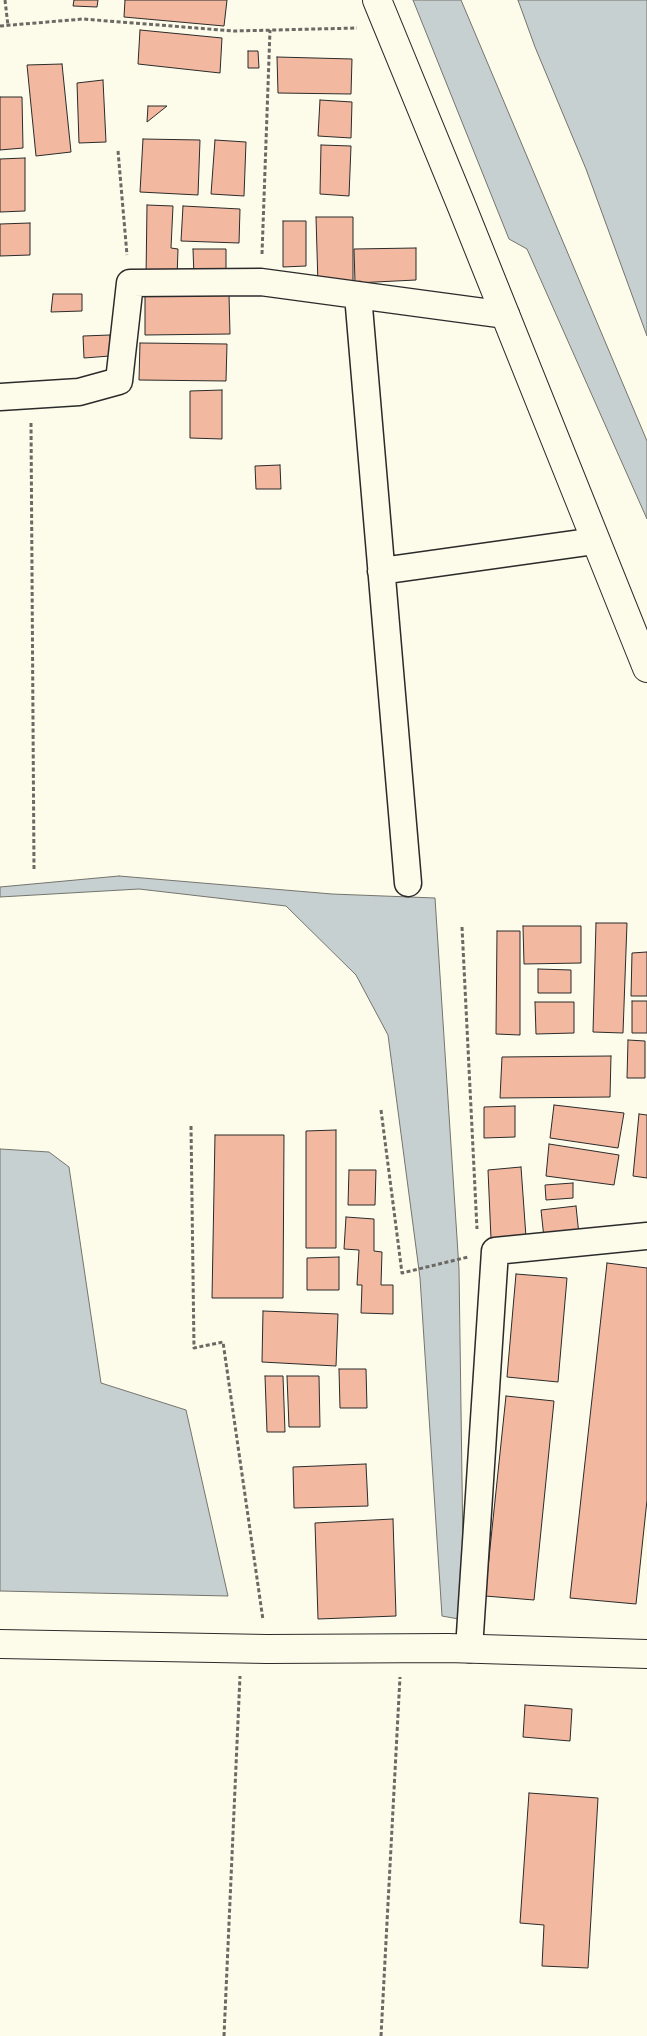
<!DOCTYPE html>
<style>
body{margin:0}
canvas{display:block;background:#fdfbea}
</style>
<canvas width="647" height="2036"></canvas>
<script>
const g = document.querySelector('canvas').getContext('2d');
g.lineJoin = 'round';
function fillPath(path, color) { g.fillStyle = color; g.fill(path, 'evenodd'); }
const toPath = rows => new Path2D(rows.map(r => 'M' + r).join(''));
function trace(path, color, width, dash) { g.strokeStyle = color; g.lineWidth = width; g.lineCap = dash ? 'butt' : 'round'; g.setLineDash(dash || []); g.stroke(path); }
const water = toPath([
 [413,0,461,0,647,441,647,519,527,249,509,239,413,0],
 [518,0,647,0,647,336,586,169,535,47,518,0],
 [119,876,332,894,435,898,459,1269,464,1620,442,1616,420,1278,388,1035,356,975,286,906,139,889,0,897,0,887,119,876],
 [0,1149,49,1152,69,1167,101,1383,186,1410,228,1596,0,1591,0,1149]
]);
const building = toPath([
 [74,0,98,0,97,7,73,6,74,0],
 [125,0,227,0,224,26,124,17,125,0],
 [140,30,222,38,220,73,138,64,140,30],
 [248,51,258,51,259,68,248,68,248,51],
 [277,57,352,59,351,94,278,93,277,57],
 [62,64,71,152,36,156,27,65,62,64],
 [103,80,106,142,79,143,77,83,103,80],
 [0,97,22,97,23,148,0,150,0,97],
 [320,100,352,102,351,138,318,136,320,100],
 [148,106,167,106,147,122,148,106],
 [143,139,200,140,198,195,140,192,143,139],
 [215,140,246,142,244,196,211,194,215,140],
 [321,145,351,146,349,196,320,194,321,145],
 [25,158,25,211,0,212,0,159,25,158],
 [147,205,173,206,171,248,178,249,177,278,146,278,147,205],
 [183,206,240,209,239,243,181,241,183,206],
 [316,217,353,217,353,284,318,285,316,217],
 [283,221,306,221,306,266,283,267,283,221],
 [30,223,30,255,0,256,0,224,30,223],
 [416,248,416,280,355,283,354,249,416,248],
 [193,249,226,249,226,277,194,277,193,249],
 [53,294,82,294,82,311,51,312,53,294],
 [229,294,230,334,145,335,145,295,229,294],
 [110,335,110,356,84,358,83,336,110,335],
 [140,343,227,344,226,381,139,380,140,343],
 [222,390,222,439,190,438,190,391,222,390],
 [280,465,281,489,256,489,255,466,280,465],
 [596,923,627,923,623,1033,593,1032,596,923],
 [523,926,581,926,581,963,524,964,523,926],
 [497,931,520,931,520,1035,496,1034,497,931],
 [647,952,647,996,631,996,632,953,647,952],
 [538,969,571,970,571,993,538,993,538,969],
 [632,1001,647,1001,647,1033,632,1033,632,1001],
 [535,1002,574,1002,574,1033,536,1034,535,1002],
 [628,1040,645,1041,645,1078,627,1078,628,1040],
 [611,1056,610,1097,500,1098,502,1057,611,1056],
 [554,1105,624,1113,618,1148,550,1138,554,1105],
 [515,1106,515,1137,484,1138,484,1107,515,1106],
 [639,1114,647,1115,647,1178,633,1176,639,1114],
 [336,1130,336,1248,306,1248,306,1131,336,1130],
 [215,1135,284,1135,283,1298,212,1298,215,1135],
 [549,1144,619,1155,614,1185,546,1176,549,1144],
 [521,1167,526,1237,491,1239,488,1170,521,1167],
 [349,1170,376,1170,375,1205,348,1205,349,1170],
 [573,1183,573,1198,546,1200,545,1185,573,1183],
 [576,1206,579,1235,544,1238,541,1210,576,1206],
 [346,1217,374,1219,374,1251,382,1252,381,1285,393,1285,393,1314,361,1313,362,1285,357,1285,359,1250,344,1249,346,1217],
 [339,1257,339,1290,307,1290,307,1258,339,1257],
 [607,1263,647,1268,647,1500,636,1604,570,1598,607,1263],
 [516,1274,567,1278,558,1382,507,1377,516,1274],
 [263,1311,338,1314,336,1366,262,1362,263,1311],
 [339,1369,366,1369,367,1408,340,1408,339,1369],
 [265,1376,283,1376,285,1432,267,1432,265,1376],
 [287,1376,319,1376,320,1427,289,1427,287,1376],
 [506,1396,554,1401,534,1600,485,1596,506,1396],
 [366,1464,368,1506,294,1508,293,1467,366,1464],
 [393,1519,396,1616,318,1619,315,1523,393,1519],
 [525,1705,572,1709,570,1741,523,1737,525,1705],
 [529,1793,598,1798,588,1968,542,1966,544,1925,520,1923,529,1793]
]);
const path = toPath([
 [5,0,8,26],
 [0,26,83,19,234,31,357,28],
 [118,151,127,255],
 [262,254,270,30],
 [31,423,34,869],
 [462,927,477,1229],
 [381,1110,402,1273,468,1257],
 [191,1126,194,1348,223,1342,263,1620],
 [224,2036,240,1676],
 [381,2036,400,1677]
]);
const minor = toPath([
 [358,295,408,883],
 [0,397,79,392,119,381,130,283,261,282,506,315],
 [381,571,595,541],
 [469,1649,495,1251,647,1236]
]);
const tertiary = toPath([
 [377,0,462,207,647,668],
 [0,1644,267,1649,448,1648,647,1654]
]);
fillPath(water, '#c7d0d0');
trace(water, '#74746e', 1);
fillPath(building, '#f2b8a0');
trace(building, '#2b2b2b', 1);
trace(minor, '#2b2b2b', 29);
trace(tertiary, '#2b2b2b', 30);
trace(path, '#6a6964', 3, [4, 2.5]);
trace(minor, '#fdfbea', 26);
trace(tertiary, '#fdfbea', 28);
</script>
